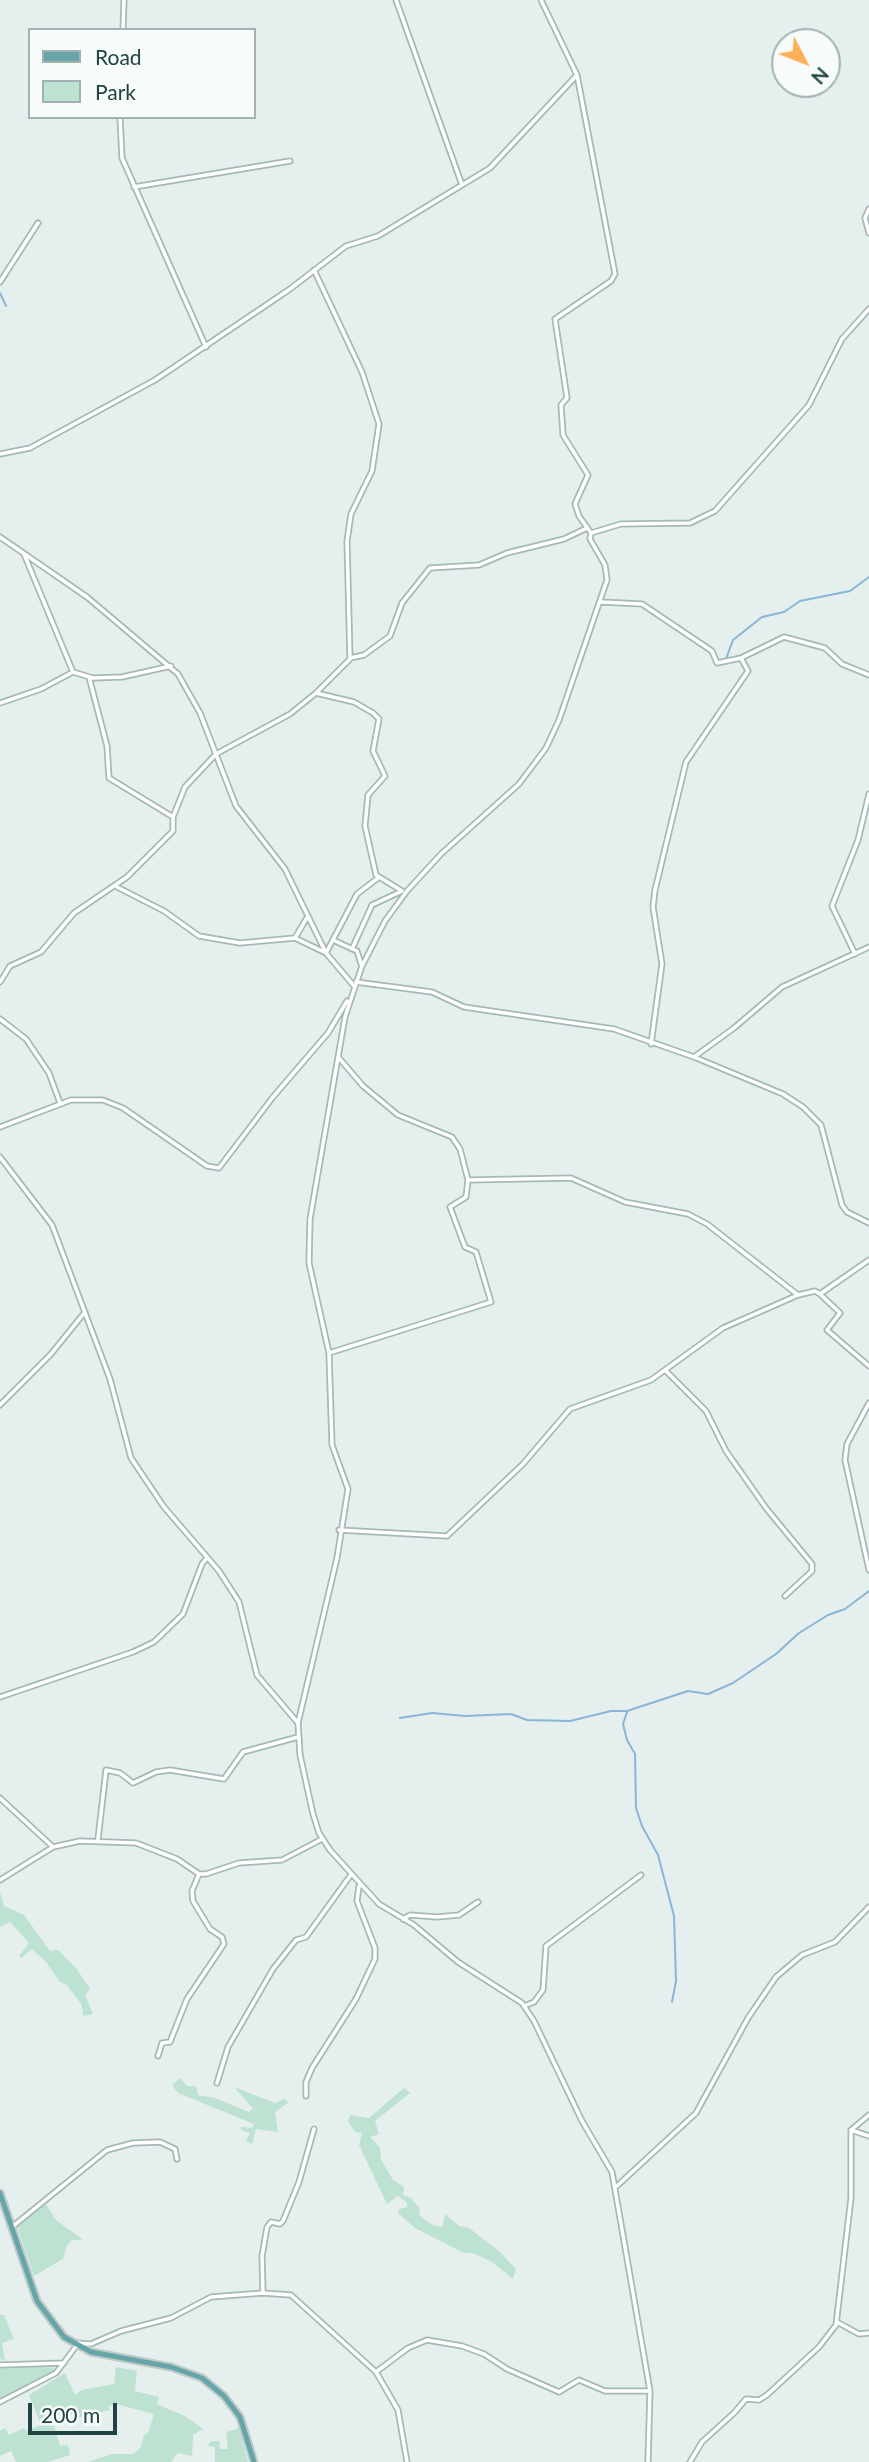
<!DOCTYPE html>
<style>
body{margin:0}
#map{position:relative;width:869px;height:2462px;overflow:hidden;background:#e5efee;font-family:Lato,sans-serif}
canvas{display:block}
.legend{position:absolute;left:28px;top:28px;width:228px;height:91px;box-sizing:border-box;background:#f7fbfa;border:2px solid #a2b1b1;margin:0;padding:9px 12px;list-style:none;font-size:21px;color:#224343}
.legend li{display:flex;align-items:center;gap:14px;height:35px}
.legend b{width:35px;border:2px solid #a2b1b1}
.north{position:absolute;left:771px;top:28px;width:70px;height:70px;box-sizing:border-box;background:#f7fbfa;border:2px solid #a2b1b1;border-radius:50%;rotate:132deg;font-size:19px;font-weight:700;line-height:28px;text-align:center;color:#224343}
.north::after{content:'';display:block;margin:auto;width:24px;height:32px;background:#fcaf56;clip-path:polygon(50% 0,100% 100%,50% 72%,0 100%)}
.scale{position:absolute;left:28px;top:2403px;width:89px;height:32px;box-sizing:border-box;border:4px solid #224343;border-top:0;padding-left:9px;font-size:21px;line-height:24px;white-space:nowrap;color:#224343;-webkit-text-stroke:5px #f7fbfa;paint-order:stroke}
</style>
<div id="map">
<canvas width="869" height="2462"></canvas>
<ul class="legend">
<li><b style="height:9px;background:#66a6a8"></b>Road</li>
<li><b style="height:19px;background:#bde2d2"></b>Park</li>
</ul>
<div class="north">N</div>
<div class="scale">200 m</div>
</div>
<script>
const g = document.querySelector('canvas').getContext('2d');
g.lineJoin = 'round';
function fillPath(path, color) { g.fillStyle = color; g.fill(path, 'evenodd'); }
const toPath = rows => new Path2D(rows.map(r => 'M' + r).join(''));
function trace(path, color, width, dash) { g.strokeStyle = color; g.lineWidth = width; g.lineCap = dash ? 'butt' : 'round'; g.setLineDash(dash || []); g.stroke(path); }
const green = toPath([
 [0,1892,4,1906,24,1915,50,1951,58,1950,76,1968,90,1989,85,1995,93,2014,83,2016,82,2005,67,1985,60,1982,46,1962,32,1949,21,1958,19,1956,29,1943,10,1922,0,1927],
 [180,2078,187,2086,196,2086,198,2095,215,2098,249,2112,253,2109,234,2087,275,2103,284,2099,289,2102,275,2112,278,2132,256,2129,252,2144,246,2141,250,2133,241,2130,241,2127,252,2128,254,2124,178,2093,172,2085],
 [404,2088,410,2093,375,2121,379,2134,370,2137,380,2147,381,2159,393,2180,404,2187,403,2195,411,2198,420,2208,419,2215,432,2225,442,2227,445,2214,459,2226,469,2228,499,2251,516,2269,513,2279,492,2262,473,2253,464,2253,415,2228,398,2213,399,2209,407,2207,407,2203,398,2196,387,2204,359,2145,362,2133,355,2132,348,2121,350,2115,369,2118],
 [46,2204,56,2220,83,2240,72,2240,67,2245,63,2259,34,2276,17,2226],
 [0,2315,4,2315,14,2339,2,2343,5,2361,0,2359],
 [18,2366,60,2368,0,2400,0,2369],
 [116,2367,137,2371,135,2391,159,2397,157,2404,185,2416,203,2429,193,2435,192,2456,178,2453,171,2462,88,2462,112,2454,133,2454,141,2447,144,2435,148,2433,154,2414,116,2404,108,2406,110,2410,78,2418,76,2412,62,2418,60,2414,52,2416,52,2404,42,2409,48,2424,54,2425,60,2446,68,2445,70,2455,48,2462,16,2462,11,2451,0,2456,0,2431,5,2428,9,2435,24,2428,26,2431,41,2425,29,2395,65,2373,75,2395,82,2390,114,2384],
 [239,2428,248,2462,215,2462,215,2447,207,2446,211,2441,219,2441,220,2449,228,2449,226,2432]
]);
const stream = toPath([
 [0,293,6,306],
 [726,659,733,640,762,617,784,612,800,601,850,591,869,577],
 [627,1712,623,1724,627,1740,635,1754,636,1808,642,1826,658,1855,674,1916,676,1981,672,2002],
 [400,1718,432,1713,465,1716,511,1714,527,1720,570,1721,611,1711,627,1711,688,1691,708,1694,733,1683,776,1654,799,1633,828,1615,845,1609,869,1591]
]);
const minor = toPath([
 [396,0,462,185],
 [123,30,124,0],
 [577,75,615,274,611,281,555,319,567,398,561,405,563,435,588,475,575,504,579,516,591,533],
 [120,117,122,158,206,347],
 [134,187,290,161],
 [869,209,865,218,869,233],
 [314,270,362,372,379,424,372,471,351,514,347,541,350,659,316,693],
 [0,282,38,223],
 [0,454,30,448,155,380,290,289,346,246,378,236,490,168,577,75,541,0],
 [0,537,87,597,178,674,200,713,236,806,285,869,326,953,354,986],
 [24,554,73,672],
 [601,602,642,604,712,651,717,663,741,658,784,637,825,648,842,664,869,675],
 [350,658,364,655,390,636,402,603,430,568,479,565,507,553,564,539,587,528],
 [89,677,107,746,109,778,173,817,185,787,216,754,290,714,316,693,354,702,373,713,379,719,373,751,385,776,368,795,365,826,376,875,402,891],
 [0,703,41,689,73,672,93,678,122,677,171,666],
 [117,887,164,911,199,936,240,943,295,938,326,953,357,894,378,878],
 [295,938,308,916],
 [333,940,357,951,361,964],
 [352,949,372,905,402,891],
 [855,954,832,906,858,840,869,794],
 [0,982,10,966,41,952,74,913,127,877,173,831,173,817],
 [356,982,432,992,464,1007,614,1029,694,1057,783,1094,803,1107,821,1125,842,1205,847,1212,869,1223],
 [0,1019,26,1039,49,1073,60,1103],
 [651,1044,662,964,653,907,655,890,686,762,748,671,741,658],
 [694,1057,734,1028,782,987,869,947],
 [339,1058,363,1086,398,1115,452,1137,460,1149,468,1180,571,1178,625,1202,688,1214,707,1224,798,1295],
 [0,1127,71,1100,103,1100,123,1108,207,1166,219,1168,273,1097,328,1033,347,1001],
 [0,1157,52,1225,110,1379,131,1458,164,1507,219,1571,239,1602,257,1675,298,1723],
 [820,1294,840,1313,827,1330,869,1366],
 [329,1353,491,1302,476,1252,465,1247,450,1207,466,1197,468,1180],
 [666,1371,706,1411,726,1451,766,1508,812,1564,812,1571,785,1596],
 [869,1403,847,1444,845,1460,869,1570],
 [0,1405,51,1354,85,1312],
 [339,1530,447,1536,523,1464,570,1409,651,1380,723,1328,798,1295,815,1291,820,1294,869,1260],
 [0,1697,133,1652,154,1642,183,1614,202,1564,207,1558],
 [0,1798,53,1847],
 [98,1839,106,1770,120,1773,133,1783,156,1772,170,1770,224,1779,243,1752,298,1737],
 [0,1880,53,1847,80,1841,136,1843,177,1859,199,1874,206,1874,239,1863,282,1860,322,1839],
 [403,1919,410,1915,437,1917,459,1915,478,1902],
 [524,2006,534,2002,543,1990,546,1946,641,1875],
 [158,2056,162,2043,170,2042,187,1999,224,1944,222,1937,210,1929,193,1901,192,1891,199,1874],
 [217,2083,228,2047,273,1969,296,1940,306,1937,350,1876],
 [306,2096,306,2082,312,2068,356,1999,375,1959,375,1948,357,1901,359,1886],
 [851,2130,869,2136],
 [617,2186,696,2113,748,2018,776,1977,802,1955,835,1942,869,1907],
 [12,2227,107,2150,133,2143,160,2142,175,2149,177,2159],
 [263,2293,262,2256,267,2227,271,2222,280,2224,283,2221,299,2182,314,2129],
 [837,2322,859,2334,869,2333],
 [75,2343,91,2344,121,2331,171,2318,211,2297,263,2293,291,2295,376,2372,398,2410,407,2462],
 [0,2365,64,2363],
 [376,2372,408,2348,427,2340,462,2346,484,2354,507,2369,559,2392,579,2380,605,2391,650,2391],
 [0,2402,56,2373,77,2345],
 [648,2462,650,2391,612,2172,582,2121,534,2021,522,2003,458,1962,414,1925,379,1904,330,1850,319,1833,313,1814,300,1755,298,1723,337,1558,348,1489,332,1445,329,1353,309,1263,310,1219,345,1017,362,966,385,921,407,891,441,854,519,784,546,748,559,720,607,580,605,565,590,539,591,533,621,524,690,523,715,511,809,405,842,339,869,309],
 [690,2462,702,2442,734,2413,746,2399,759,2400,767,2395,819,2347,836,2325,851,2198,851,2130,869,2115]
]);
const major = toPath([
 [0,2193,37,2301,64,2337,91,2352,171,2367,202,2378,224,2396,240,2417,254,2462]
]);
fillPath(green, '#bde2d2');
trace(stream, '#8ab5d8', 2);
trace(minor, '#a7b8b7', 7);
trace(major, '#c1caca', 9);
trace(minor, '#fff', 3.5);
trace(major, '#66a6a8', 5);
</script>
